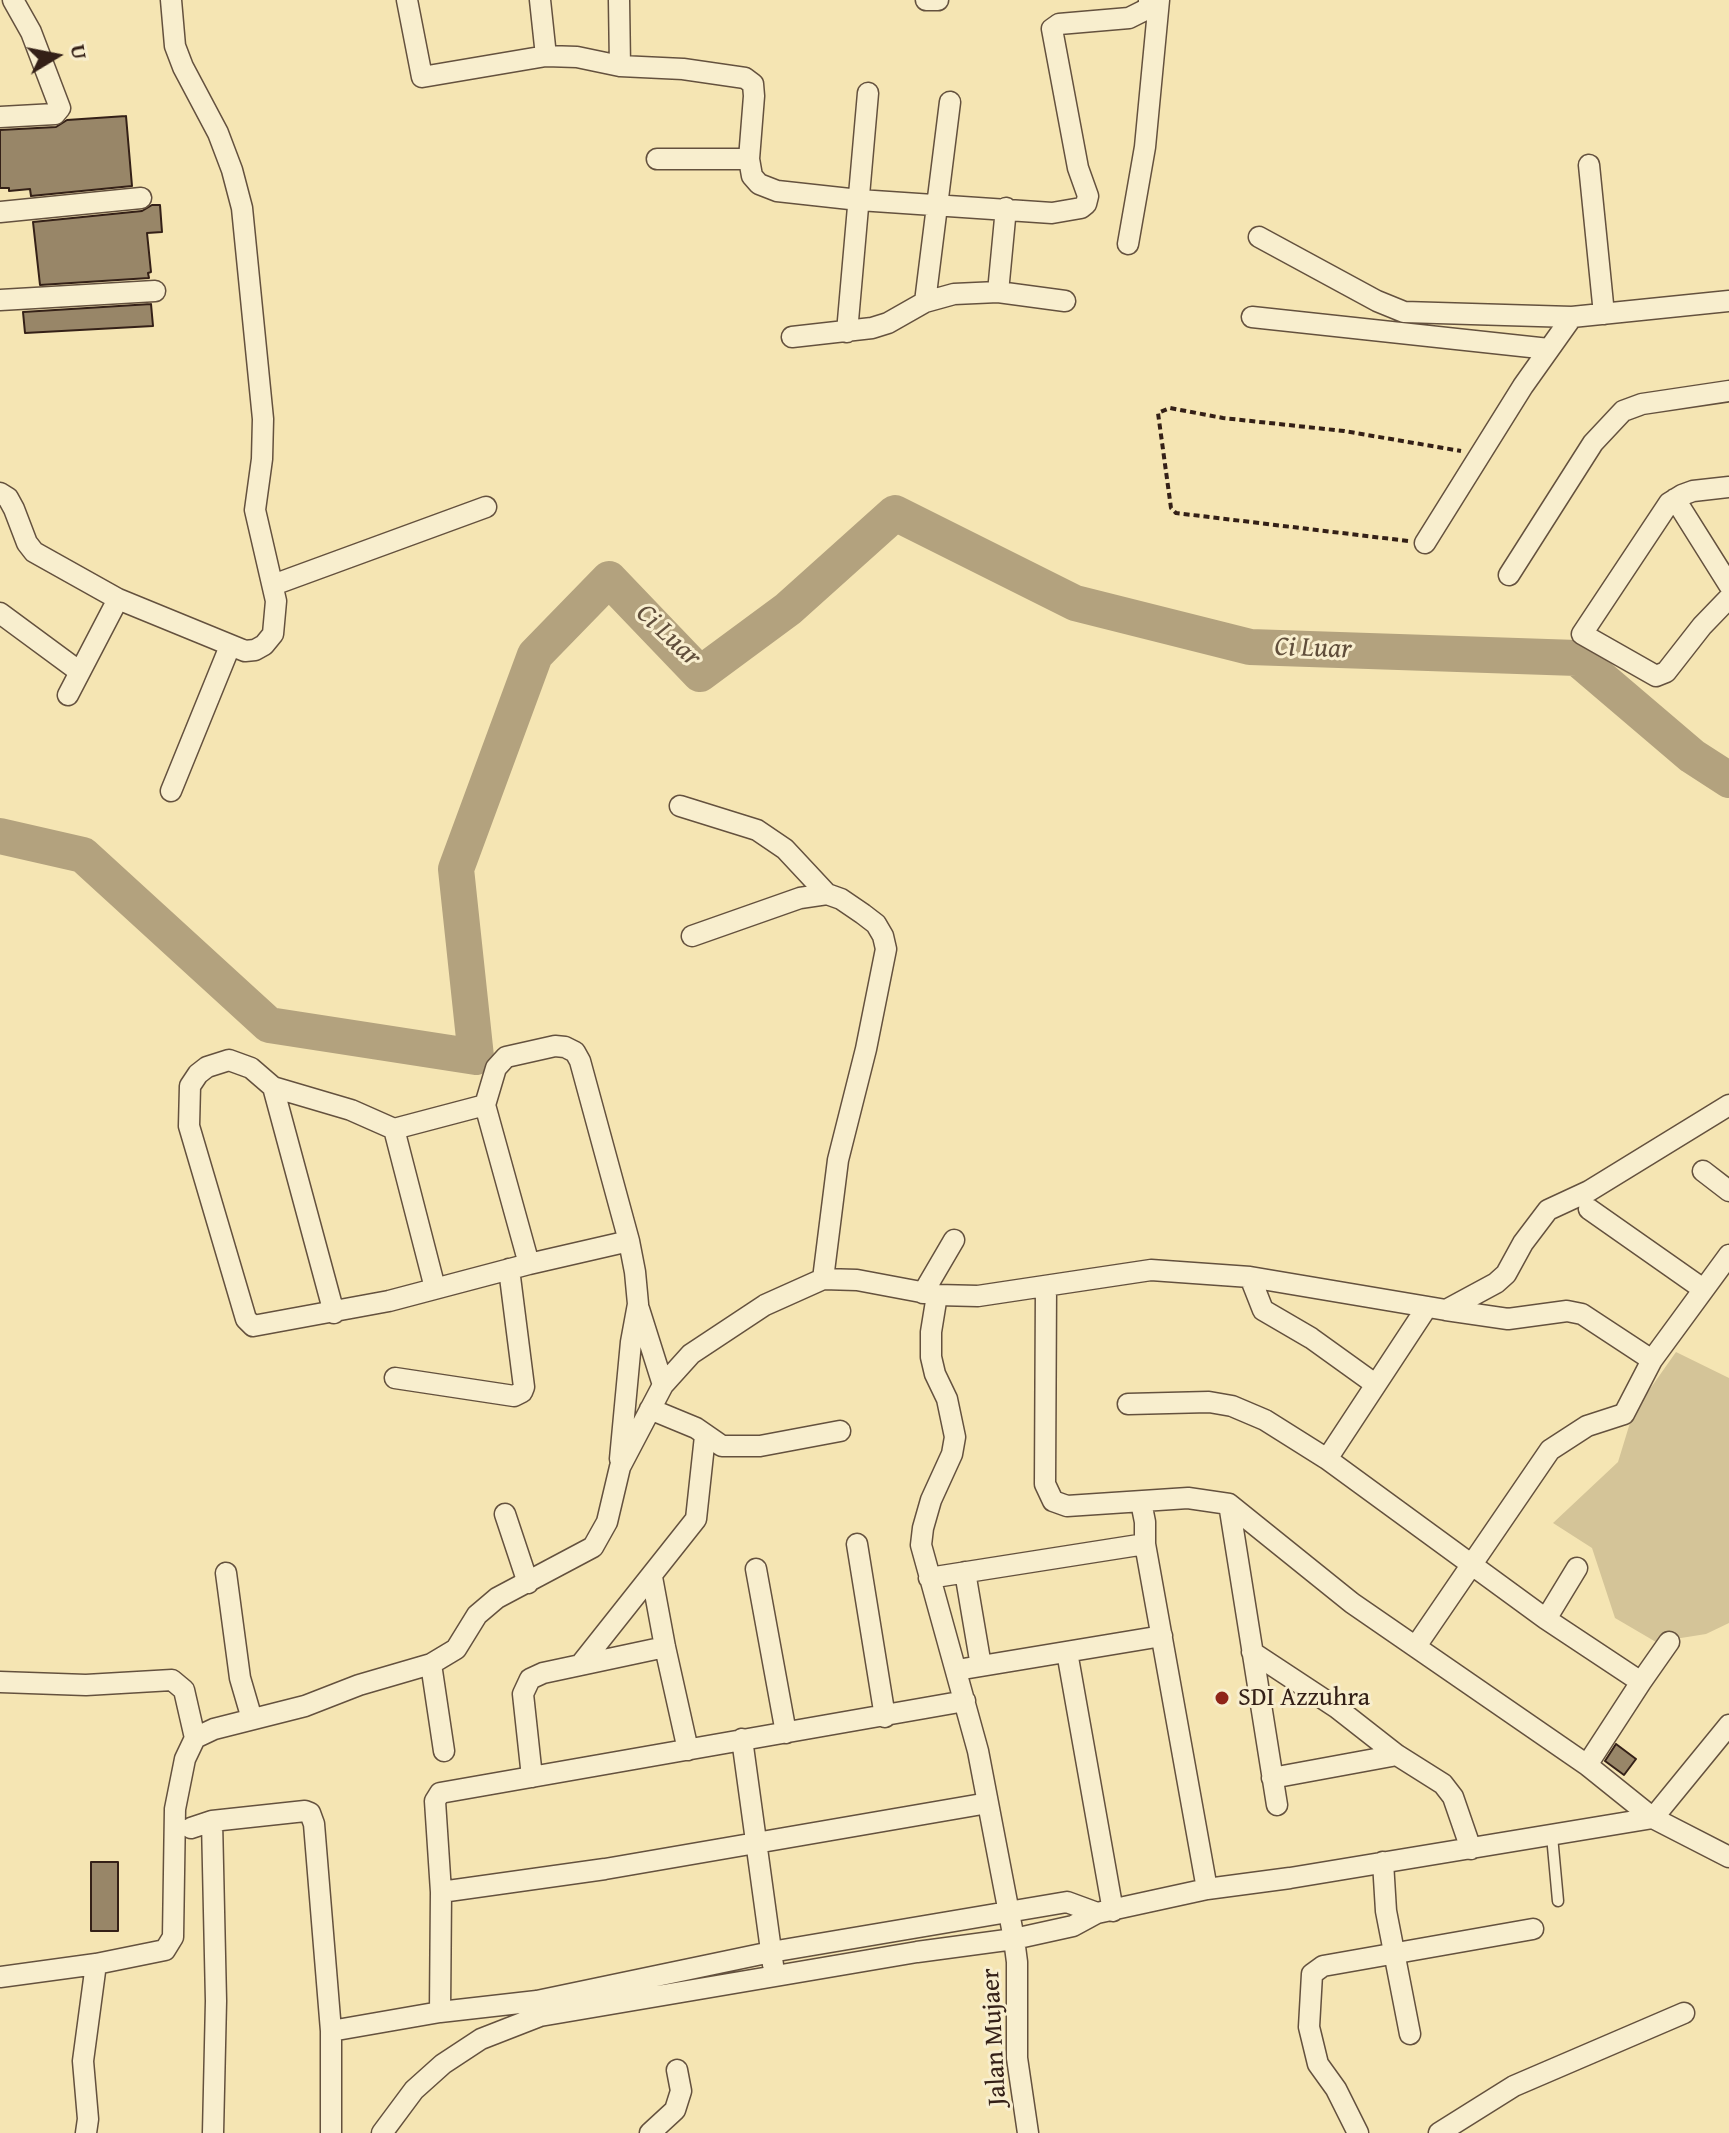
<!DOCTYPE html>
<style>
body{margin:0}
#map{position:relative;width:1729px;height:2133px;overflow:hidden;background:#f5e5b3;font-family:"Gentium Book Plus",serif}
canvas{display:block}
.north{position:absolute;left:16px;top:16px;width:80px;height:80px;-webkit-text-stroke:6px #f8eece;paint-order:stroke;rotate:80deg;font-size:22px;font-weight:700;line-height:32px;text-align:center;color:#342017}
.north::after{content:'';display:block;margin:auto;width:28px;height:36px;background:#342017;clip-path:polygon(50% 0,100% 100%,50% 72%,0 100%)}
</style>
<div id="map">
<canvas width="1729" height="2133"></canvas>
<div class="north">U</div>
</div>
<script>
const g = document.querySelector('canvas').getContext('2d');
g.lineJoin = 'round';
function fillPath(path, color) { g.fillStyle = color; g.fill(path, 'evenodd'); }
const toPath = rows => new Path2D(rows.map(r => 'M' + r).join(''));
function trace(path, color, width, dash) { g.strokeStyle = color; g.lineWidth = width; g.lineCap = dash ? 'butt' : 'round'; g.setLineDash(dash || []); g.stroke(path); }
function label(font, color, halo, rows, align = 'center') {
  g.font = font + ' "Gentium Book Plus",serif'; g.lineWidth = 6; g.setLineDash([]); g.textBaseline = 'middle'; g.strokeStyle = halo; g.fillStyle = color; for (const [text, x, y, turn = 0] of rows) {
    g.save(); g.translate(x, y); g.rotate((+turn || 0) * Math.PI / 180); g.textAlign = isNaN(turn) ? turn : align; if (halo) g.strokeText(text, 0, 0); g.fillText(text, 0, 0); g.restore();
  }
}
const green = toPath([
 [1676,1352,1729,1378,1729,1623,1706,1634,1656,1642,1615,1618,1592,1548,1553,1523,1618,1462,1633,1413]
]);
const river = toPath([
 [0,836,83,855,269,1025,476,1057,456,869,535,655,609,579,700,674,788,609,895,513,1075,603,1250,647,1577,658,1692,756,1729,780]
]);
const building = toPath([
 [126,116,132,186,31,196,30,189,9,191,9,188,0,188,0,130,56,127,67,120,126,116],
 [152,205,160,205,162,232,147,233,151,272,148,273,149,278,40,285,33,222,142,211,152,205],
 [151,304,153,326,25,333,23,312,151,304],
 [1616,1744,1636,1759,1624,1775,1605,1761,1616,1744],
 [91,1862,118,1862,118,1931,91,1931,91,1862]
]);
const path = toPath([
 [1408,541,1176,513,1171,508,1158,413,1170,408,1223,418,1344,431,1461,451]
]);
const lane = toPath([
 [1552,1836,1558,1901]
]);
const street = toPath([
 [407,0,422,77,546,56,577,57,620,66,683,69,745,78,753,84,754,96,749,159,752,176,759,184,777,191,859,200,1052,213,1081,208,1086,204,1088,196,1078,168,1052,29,1059,24,1129,18,1149,8,1149,0],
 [540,0,546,56],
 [619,0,620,66],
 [926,0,938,0],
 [0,117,55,114,60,108,31,32,13,0],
 [657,159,749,159],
 [1589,165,1604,314],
 [0,212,141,198],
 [1259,237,1377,301,1404,312,1572,317,1729,301],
 [1128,244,1145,147,1159,0],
 [998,292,1006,208],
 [0,300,155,291],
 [925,302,950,102],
 [1252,317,1549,349],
 [847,332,868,93],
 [792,337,872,328,888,323,925,302,954,294,998,292,1065,301],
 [1729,487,1693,491,1682,495,1669,503,1582,634,1656,676,1666,672,1702,626,1729,598],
 [0,493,8,498,14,509,27,543,34,552,118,599,245,651,255,650,264,645,273,634,276,601,255,510,262,459,263,419,242,208,232,170,218,133,183,67,175,46,171,0],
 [1675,499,1729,585],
 [1425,543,1523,386,1572,317],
 [1509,575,1593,443,1623,411,1642,404,1729,391],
 [273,585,486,507],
 [0,613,80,672],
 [68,695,118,599],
 [171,791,230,646],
 [680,806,757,830,785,849,827,894],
 [692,936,800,898,827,894,841,899,863,914,876,924,883,936,886,949,866,1049,838,1160,823,1279],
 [273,1087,334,1313],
 [485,1105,529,1264],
 [394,1129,435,1288],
 [1703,1171,1729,1191],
 [1589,1209,1703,1289],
 [1250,1277,1263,1310,1311,1338,1375,1384],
 [1046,1286,1045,1484,1053,1501,1067,1506,1188,1498,1229,1504,1352,1603,1587,1765,1653,1818,1729,1857],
 [923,1293,954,1240],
 [937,1295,931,1332,931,1357,935,1374,947,1399,955,1437,952,1454,931,1500,923,1528,921,1545,978,1751,1014,1939,1017,1962,1017,2058,1028,2133],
 [639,1309,663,1385],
 [1446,1310,1508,1319,1567,1311,1582,1314,1652,1360],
 [395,1378,514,1396,522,1392,524,1387,509,1269],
 [1128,1404,1209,1402,1232,1406,1265,1420,1327,1459,1546,1619,1641,1682,1587,1765],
 [650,1409,696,1428,722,1446,760,1446,840,1431],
 [620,1459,631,1342,638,1304,635,1272,629,1241,580,1061,575,1052,565,1047,555,1046,506,1057,496,1068,485,1105,394,1129,351,1110,273,1087,251,1068,229,1060,207,1067,198,1074,190,1086,189,1126,246,1319,253,1326,389,1301,529,1264,629,1241],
 [1327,1459,1427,1307],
 [1141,1502,1145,1522,1145,1544,1207,1889],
 [1229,1504,1277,1805],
 [505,1514,528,1583],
 [857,1544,885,1717],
 [756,1569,786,1733],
 [965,1572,981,1666],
 [226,1573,240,1678,252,1719],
 [652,1577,665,1647,688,1750],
 [929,1578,1145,1544],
 [1546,1619,1577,1568],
 [1416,1646,1550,1450,1587,1426,1624,1414,1652,1360,1729,1255],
 [1067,1652,1113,1911],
 [1252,1652,1337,1708,1397,1755,1443,1784,1453,1797,1471,1849],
 [431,1664,444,1751],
 [581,1664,696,1519,705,1436],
 [957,1670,1162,1636],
 [0,1682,86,1685,172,1680,184,1690,195,1738],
 [1641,1682,1669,1642],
 [742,1739,773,1965],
 [532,1777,523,1694,530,1679,543,1673,665,1647],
 [1272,1778,1397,1755],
 [212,1821,216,2001,213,2133],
 [191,1828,212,1821,305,1811,310,1813,314,1824,331,2031,331,2133],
 [1383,1862,1386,1911,1410,2034],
 [441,1892,605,1869,988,1803],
 [0,1977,96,1964,165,1950,173,1937,175,1809,185,1759,195,1738,214,1729,305,1706,359,1685,431,1664,456,1649,477,1615,497,1598,593,1547,607,1522,620,1467,663,1385,691,1354,765,1305,823,1279,857,1280,937,1295,978,1296,1151,1270,1250,1277,1446,1310,1496,1283,1506,1274,1523,1243,1548,1210,1589,1191,1729,1105],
 [440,2012,441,1892,435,1801,440,1793,965,1701],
 [331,2031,440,2012,537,2001,771,1952,1067,1902,1097,1913],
 [86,2133,88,2119,83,2061,96,1964],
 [382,2133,414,2090,443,2064,481,2039,540,2016,917,1952,1014,1939,1073,1926,1097,1913,1207,1889,1290,1878,1653,1818,1729,1725],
 [650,2133,675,2110,681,2091,677,2070],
 [1358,2133,1336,2089,1318,2064,1309,2027,1312,1974,1323,1966,1533,1929],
 [1439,2133,1514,2086,1684,2013]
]);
const markers = [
 [1222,1698,8,"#8f2418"]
];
const poiNames = [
 ["SDI Azzuhra",1238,1698]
];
const streetNames = [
 ["Jalan Mujaer",995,2037,-93]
];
const waterNames = [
 ["Ci Luar",668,636,43],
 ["Ci Luar",1313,649,2]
];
fillPath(green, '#d4c498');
trace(river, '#b3a27e', 36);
fillPath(building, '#988668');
trace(building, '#342017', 2);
trace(lane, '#64513e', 13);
trace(street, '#64513e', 23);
trace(path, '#342017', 4, [6, 4]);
trace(lane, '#f8eece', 10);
trace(street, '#f8eece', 20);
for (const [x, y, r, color] of markers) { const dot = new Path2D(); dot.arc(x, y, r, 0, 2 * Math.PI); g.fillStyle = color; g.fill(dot); trace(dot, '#f8eece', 3); }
label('26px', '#342017', '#f8eece', poiNames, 'left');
label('26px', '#342017', '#f8eece', streetNames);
label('italic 28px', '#604e3b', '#f8eece', waterNames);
</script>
